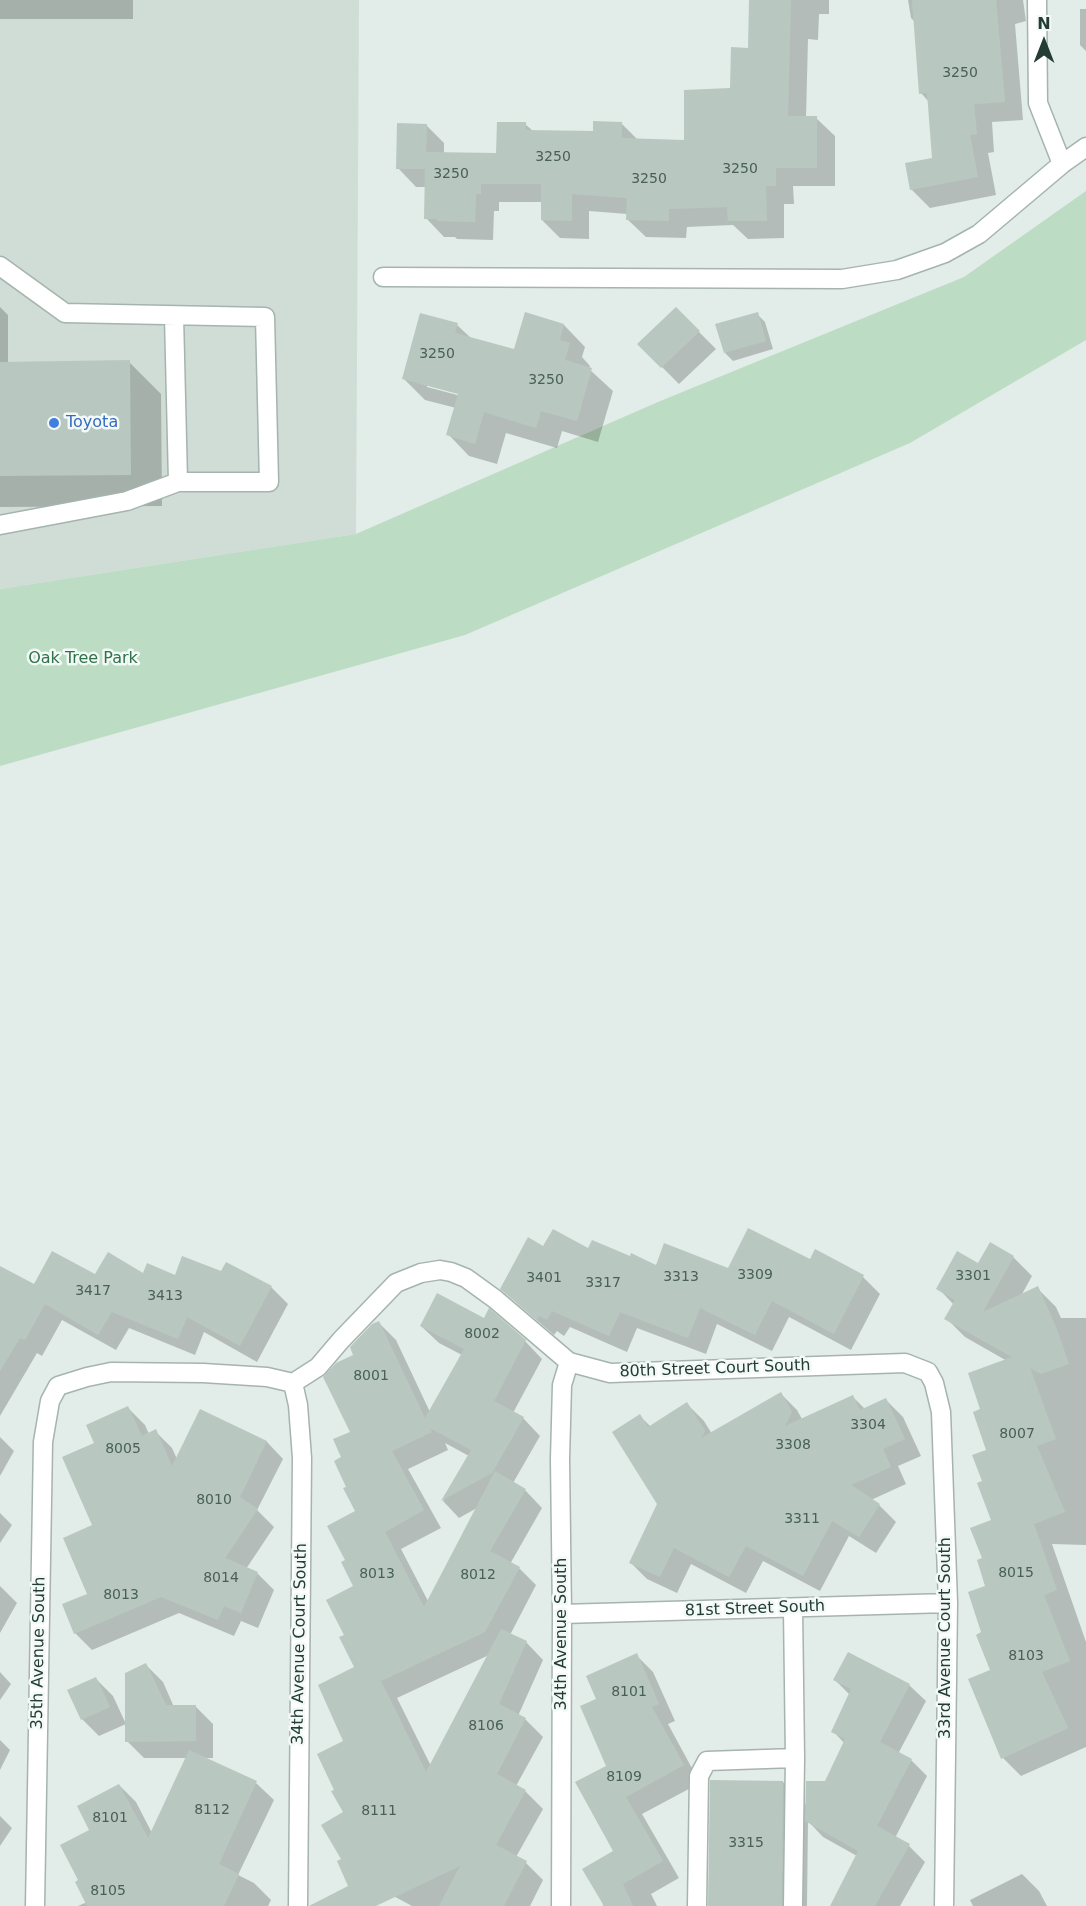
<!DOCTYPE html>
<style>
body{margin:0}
#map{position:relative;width:1086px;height:1906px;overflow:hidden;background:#e2ece8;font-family:"DejaVu Sans",sans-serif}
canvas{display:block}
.north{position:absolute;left:1014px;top:12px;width:60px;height:60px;-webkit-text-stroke:4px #f3f9f6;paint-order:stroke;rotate:0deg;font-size:16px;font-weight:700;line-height:24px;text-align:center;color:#233d35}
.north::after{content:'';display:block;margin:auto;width:21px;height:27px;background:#233d35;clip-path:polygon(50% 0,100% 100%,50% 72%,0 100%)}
</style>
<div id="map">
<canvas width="1086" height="1906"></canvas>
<div class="north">N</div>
</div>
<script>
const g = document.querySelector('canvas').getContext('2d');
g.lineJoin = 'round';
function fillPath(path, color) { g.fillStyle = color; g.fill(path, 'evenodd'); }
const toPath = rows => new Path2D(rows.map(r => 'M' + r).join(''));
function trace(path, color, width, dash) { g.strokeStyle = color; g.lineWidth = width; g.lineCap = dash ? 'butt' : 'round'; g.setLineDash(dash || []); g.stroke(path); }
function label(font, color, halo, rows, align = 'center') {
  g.font = font + ' "DejaVu Sans",sans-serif'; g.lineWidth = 5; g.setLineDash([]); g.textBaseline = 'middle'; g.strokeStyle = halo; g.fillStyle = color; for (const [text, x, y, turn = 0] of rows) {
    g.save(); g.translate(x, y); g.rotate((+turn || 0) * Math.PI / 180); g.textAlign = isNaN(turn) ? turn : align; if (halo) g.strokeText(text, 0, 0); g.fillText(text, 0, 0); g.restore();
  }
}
const built = toPath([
 [0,0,359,0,356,534,0,589]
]);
const green = toPath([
 [1086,191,1086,340,910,443,465,635,0,766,0,589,356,534,658,402,964,277]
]);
const shadow = toPath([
 [0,0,133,0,133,19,0,19],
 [750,0,829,0,829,14,819,14,818,40,808,39,806,118,816,118,835,136,835,186,793,186,794,204,784,204,784,238,748,239,733,225,687,227,686,238,646,237,627,219,627,214,589,211,589,239,560,238,542,220,542,202,499,202,499,211,494,211,493,240,457,239,455,237,444,237,426,218,426,187,416,187,398,168,426,125,444,143,444,153,498,154,525,124,533,131,594,132,622,124,638,140,686,141,732,90,749,50],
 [908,0,1023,0,1026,21,1015,24,1023,120,992,122,994,152,988,153,996,195,930,208,911,189,933,159,929,102,921,93,915,22,911,18],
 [1080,9,1086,9,1086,51,1080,45],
 [0,307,8,315,8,363,129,362,161,394,162,506,0,507],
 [676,309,716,349,679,384,639,344],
 [757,314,765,322,773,349,733,361,725,353],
 [457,325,472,339,515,350,564,325,585,347,582,357,590,366,589,369,613,391,598,442,562,431,557,448,506,433,497,464,469,456,448,434,456,408,425,400,403,378],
 [427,384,466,395,465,397,427,387],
 [991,1244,1013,1257,1032,1276,1021,1296,1037,1288,1056,1307,1061,1318,1086,1318,1086,1545,1052,1544,1086,1642,1086,1747,1021,1776,1003,1758,992,1671,983,1633,987,1587,984,1559,993,1520,983,1482,988,1451,982,1410,1007,1361,965,1337,946,1318,954,1305,938,1288,979,1265],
 [544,1248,589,1250,657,1267,729,1269,811,1261,816,1251,863,1277,880,1294,851,1350,789,1317,772,1351,717,1324,706,1354,637,1328,627,1352,570,1327,564,1336,557,1331,554,1335,519,1305,502,1288],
 [227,1264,271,1287,288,1304,257,1362,204,1332,195,1355,129,1328,116,1350,62,1320,42,1356,37,1353,0,1416,0,1271,35,1287,96,1276,144,1275,175,1277,222,1273],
 [378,1322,396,1340,430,1412,462,1355,439,1343,421,1326,525,1341,542,1359,513,1413,523,1418,540,1436,513,1483,525,1490,542,1508,510,1564,519,1568,536,1585,510,1635,526,1642,543,1660,518,1716,525,1719,543,1737,516,1786,525,1791,543,1809,516,1857,526,1863,543,1880,530,1906,412,1906,362,1879,345,1812,336,1790,356,1668,346,1635,355,1587,347,1561,357,1511,348,1487,343,1458,352,1433,355,1355],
 [445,1443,469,1456,443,1501,459,1518,477,1508,428,1601,401,1549,441,1528,408,1469,448,1450],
 [489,1655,431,1766,397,1698],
 [781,1394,797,1410,802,1419,852,1396,865,1409,886,1400,903,1417,921,1456,898,1466,906,1484,871,1500,879,1505,896,1522,876,1553,849,1536,820,1591,763,1561,746,1593,691,1564,677,1593,647,1579,630,1562,658,1504,640,1416,651,1427,687,1404,704,1421,712,1434],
 [128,1408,145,1425,149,1434,155,1431,172,1448,177,1459,201,1411,267,1442,283,1459,257,1510,274,1527,246,1569,257,1573,274,1590,258,1628,241,1621,234,1636,179,1613,92,1650,75,1633,89,1595,94,1526,96,1444],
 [0,1437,14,1451,0,1476],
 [0,1513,12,1525,0,1543],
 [0,1586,17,1603,0,1633],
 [636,1655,653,1672,675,1721,668,1724,700,1783,642,1814,679,1878,651,1894,657,1906,602,1906,605,1904,615,1852,608,1766,598,1700],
 [146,1665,163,1682,174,1707,196,1707,213,1724,213,1758,203,1758,256,1783,274,1800,238,1875,254,1883,271,1900,268,1906,78,1906,87,1902,80,1881,91,1830,119,1785,136,1802,152,1833,187,1758,144,1758,127,1741],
 [0,1672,11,1684,0,1700],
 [96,1679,113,1696,126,1724,99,1736,82,1719],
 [835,1680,909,1685,926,1701,898,1754,911,1760,927,1776,895,1838,909,1846,925,1862,900,1906,831,1906,857,1856,823,1837,808,1821,807,1906,709,1906,783,1782,807,1806,826,1782,844,1743,833,1731,850,1695],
 [0,1740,10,1750,0,1770],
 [0,1816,12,1828,0,1846],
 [1022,1874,1039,1891,1047,1906,973,1906,970,1900]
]);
const building = toPath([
 [749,0,791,0,788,116,817,116,817,168,776,168,776,186,766,186,767,221,728,221,727,207,669,209,669,221,626,220,627,198,572,194,572,221,541,220,541,184,481,184,481,194,476,194,475,222,437,221,437,219,424,219,425,169,396,169,397,123,427,124,426,152,496,153,497,122,526,122,526,130,593,131,593,121,622,122,622,138,684,140,684,90,730,88,731,47,748,48],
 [912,0,996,0,1005,102,974,104,977,134,970,135,978,177,910,190,905,163,932,158,927,93,919,94],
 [676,307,700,331,661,368,637,344],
 [525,312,564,324,560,340,570,343,565,360,592,368,577,421,541,411,536,428,484,412,475,444,446,435,458,394,402,379,420,313,458,323,455,333,514,349],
 [758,312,766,341,724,353,715,324],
 [130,360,131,475,0,476,0,362],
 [748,1228,810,1259,815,1249,864,1275,834,1334,772,1301,755,1335,700,1308,688,1338,620,1312,609,1336,552,1311,547,1320,539,1316,537,1320,500,1289,528,1237,543,1246,553,1229,588,1248,592,1240,630,1256,631,1253,656,1265,664,1243,728,1268],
 [990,1242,1014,1256,983,1312,1038,1286,1056,1327,1069,1364,1041,1374,1030,1368,1056,1439,1037,1446,1065,1512,1034,1524,1057,1590,1044,1595,1070,1661,1042,1672,1068,1728,1001,1759,968,1679,990,1670,976,1635,981,1632,968,1592,985,1586,977,1560,982,1558,970,1528,991,1520,977,1483,982,1481,972,1455,986,1450,973,1412,980,1409,968,1373,1012,1357,944,1319,955,1300,936,1289,957,1251,978,1263],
 [52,1251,95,1274,108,1252,143,1273,147,1263,175,1275,182,1256,221,1271,226,1262,272,1286,240,1346,187,1317,178,1339,112,1312,98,1335,45,1304,25,1340,20,1338,0,1371,0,1266,34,1284],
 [437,1293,484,1318,489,1308,526,1340,494,1401,524,1417,492,1473,441,1501,471,1450,430,1428,432,1432,392,1451,424,1510,385,1532,424,1607,495,1471,526,1489,490,1551,520,1567,485,1632,381,1681,426,1772,501,1629,527,1641,499,1704,526,1718,497,1774,526,1790,496,1845,527,1861,504,1906,439,1906,460,1866,376,1906,309,1906,348,1886,337,1861,341,1859,321,1825,343,1812,331,1791,334,1790,317,1754,343,1741,318,1685,354,1667,339,1637,344,1635,326,1600,353,1586,341,1562,345,1560,327,1526,355,1511,343,1488,346,1487,334,1461,341,1457,333,1439,350,1432,323,1377,336,1363,353,1355,350,1347,372,1324,379,1321,425,1418,464,1349,420,1326],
 [781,1392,792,1412,785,1426,853,1395,860,1410,886,1398,905,1439,883,1449,891,1467,851,1485,880,1504,859,1537,832,1521,803,1576,746,1546,729,1577,674,1548,660,1577,629,1563,657,1504,612,1432,640,1414,648,1427,687,1402,705,1431,701,1438],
 [128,1406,142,1436,156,1429,172,1466,200,1409,267,1441,240,1497,258,1509,225,1558,258,1572,241,1613,224,1606,218,1620,161,1597,74,1634,62,1604,87,1594,63,1538,92,1525,62,1457,94,1443,86,1425],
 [848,1652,910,1684,880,1742,912,1759,877,1826,910,1844,875,1906,830,1906,858,1851,805,1821,806,1781,825,1781,845,1739,831,1732,851,1689,833,1680],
 [637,1653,659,1704,652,1707,684,1765,626,1797,663,1861,623,1884,633,1906,604,1906,582,1869,613,1851,575,1782,606,1766,580,1706,596,1699,586,1676],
 [146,1663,166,1705,196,1705,196,1741,125,1742,125,1673],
 [96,1677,110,1707,81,1720,67,1690],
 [189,1750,257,1781,219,1864,239,1874,224,1906,87,1906,75,1882,78,1880,60,1845,89,1830,77,1806,119,1784,148,1838],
 [710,1780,783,1781,782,1906,708,1906]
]);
const minor = toPath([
 [1037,0,1038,103,1062,164],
 [0,266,65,313,265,317,269,482,178,482,127,501,0,525],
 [383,277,842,279,897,270,945,253,979,234,1062,164,1086,147],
 [174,316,178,482],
 [293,1383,298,1405,302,1458,298,1906],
 [793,1608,795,1758],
 [562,1614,948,1603],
 [35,1906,43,1442,50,1401,58,1386,87,1377,111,1372,203,1373,267,1377,293,1383,318,1367,341,1340,396,1283,421,1273,440,1270,451,1272,466,1278,495,1299,569,1362,610,1373,905,1363,928,1372,934,1383,941,1412,948,1603,944,1906],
 [561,1906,562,1614,560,1459,562,1385,569,1362],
 [697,1906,699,1776,707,1761,795,1758,793,1906]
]);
const markers = [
 [54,423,6,"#3f7fe0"]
];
const numberNames = [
 ["3250",960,73],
 ["3250",553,157],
 ["3250",740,169],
 ["3250",451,174],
 ["3250",649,179],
 ["3250",437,354],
 ["3250",546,380],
 ["3309",755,1275],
 ["3301",973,1276],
 ["3313",681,1277],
 ["3401",544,1278],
 ["3317",603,1283],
 ["3417",93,1291],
 ["3413",165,1296],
 ["8002",482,1334],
 ["8001",371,1376],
 ["3304",868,1425],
 ["8007",1017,1434],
 ["3308",793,1445],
 ["8005",123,1449],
 ["8010",214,1500],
 ["3311",802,1519],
 ["8015",1016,1573],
 ["8013",377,1574],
 ["8012",478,1575],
 ["8014",221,1578],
 ["8013",121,1595],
 ["8103",1026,1656],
 ["8101",629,1692],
 ["8106",486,1726],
 ["8109",624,1777],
 ["8112",212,1810],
 ["8111",379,1811],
 ["8101",110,1818],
 ["3315",746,1843],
 ["8105",108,1891]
];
const shopNames = [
 ["Toyota",66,423]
];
const parkNames = [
 ["Oak Tree Park",83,659]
];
const streetNames = [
 ["80th Street Court South",715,1369,-2],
 ["81st Street South",755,1609,-2],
 ["34th Avenue South",562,1634,-90],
 ["33rd Avenue Court South",946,1638,-90],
 ["34th Avenue Court South",300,1644,-89],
 ["35th Avenue South",39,1653,-89]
];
fillPath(built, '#d0dcd6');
fillPath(green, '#bcdcc4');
fillPath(shadow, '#0003');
fillPath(building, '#b8c7c0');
trace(minor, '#a5b4af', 21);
trace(minor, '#fff', 18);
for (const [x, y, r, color] of markers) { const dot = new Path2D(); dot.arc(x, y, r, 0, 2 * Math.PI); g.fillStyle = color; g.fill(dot); trace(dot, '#f3f9f6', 2); }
label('14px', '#486058', null, numberNames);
label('16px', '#366cbe', '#f3f9f6', shopNames, 'left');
label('16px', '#2e7247', '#f3f9f6', parkNames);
label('16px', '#233d35', '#f3f9f6', streetNames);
</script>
